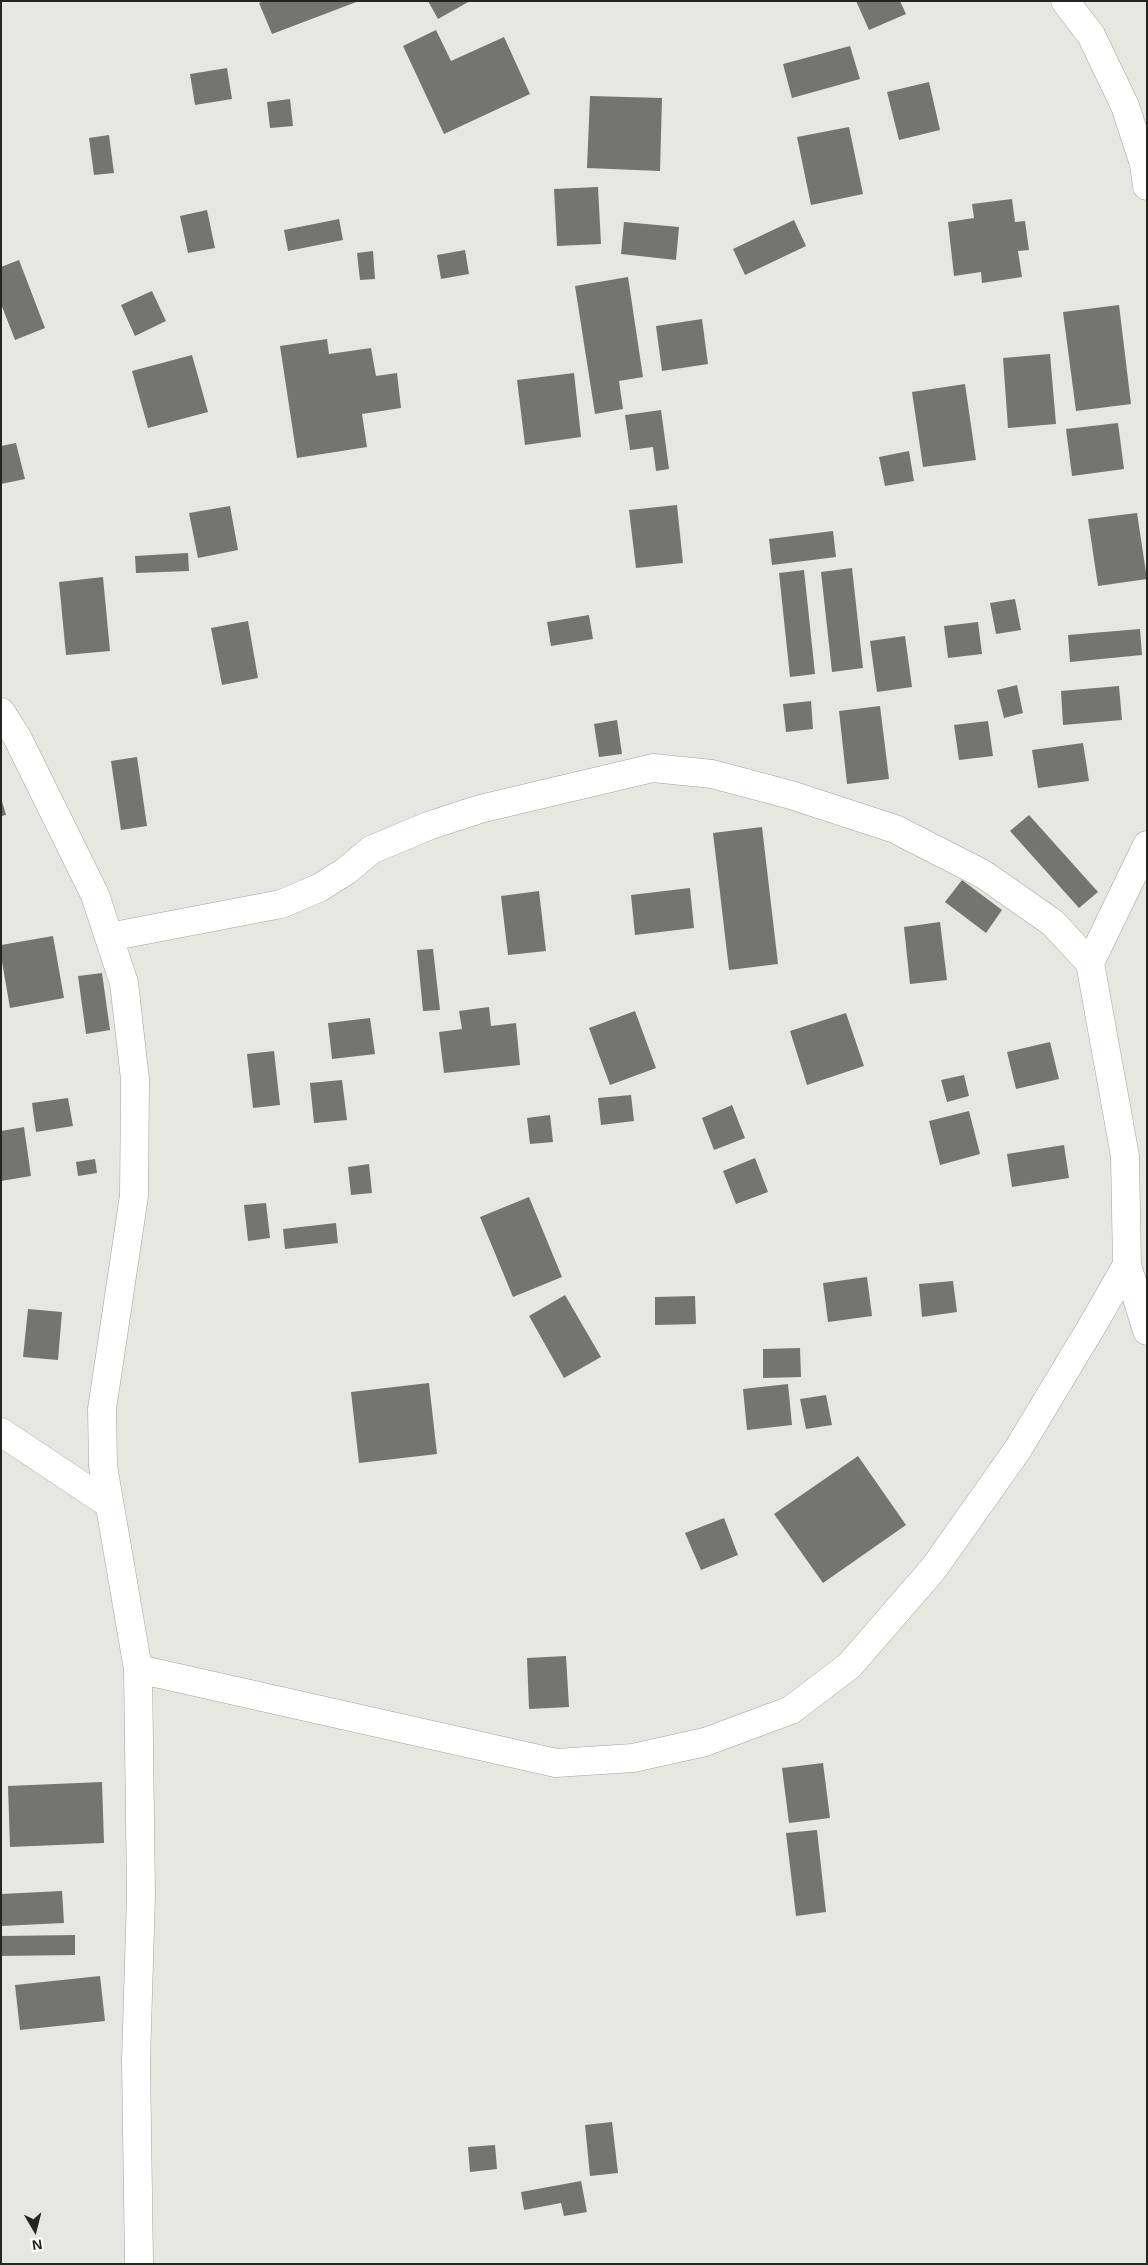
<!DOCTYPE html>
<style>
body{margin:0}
#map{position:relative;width:1148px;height:2265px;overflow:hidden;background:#e7e7e1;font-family:Helvetica,sans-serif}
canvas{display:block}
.frame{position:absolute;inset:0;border:2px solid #242421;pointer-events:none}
.north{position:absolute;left:10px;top:2205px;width:50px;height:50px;-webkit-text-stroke:4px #fffffe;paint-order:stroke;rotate:172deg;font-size:14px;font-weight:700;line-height:20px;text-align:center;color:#242421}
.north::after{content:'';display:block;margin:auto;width:18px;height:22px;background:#242421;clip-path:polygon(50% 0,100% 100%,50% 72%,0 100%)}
</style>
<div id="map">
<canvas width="1148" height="2265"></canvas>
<div class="frame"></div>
<div class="north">N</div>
</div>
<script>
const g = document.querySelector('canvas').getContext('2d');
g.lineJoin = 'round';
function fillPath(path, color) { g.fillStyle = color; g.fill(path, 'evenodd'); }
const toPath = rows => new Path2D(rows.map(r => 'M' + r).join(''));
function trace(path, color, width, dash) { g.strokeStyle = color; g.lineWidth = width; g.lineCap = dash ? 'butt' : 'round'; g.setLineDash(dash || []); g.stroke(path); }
const building = toPath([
 [264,1,359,1,272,34,259,3],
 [428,1,470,1,438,19],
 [856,1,900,1,906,14,869,30],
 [436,30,451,61,504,37,530,94,444,134,403,46],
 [850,46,860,79,792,98,783,64],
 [227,68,232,99,195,105,190,74],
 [929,82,940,130,899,140,887,92],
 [590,96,662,98,660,171,587,168],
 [290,99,293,126,270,128,267,102],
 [849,127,863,194,811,205,797,137],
 [109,135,114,173,94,175,89,138],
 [598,187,601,244,557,246,554,189],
 [1012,199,1015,222,1025,221,1029,250,1018,251,1022,277,982,283,981,272,954,276,948,222,974,218,972,204],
 [207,210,215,248,188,253,180,216],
 [339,219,343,240,288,251,284,230],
 [794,220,806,246,745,275,733,249],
 [624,222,679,227,676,260,621,254],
 [465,250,469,274,441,279,437,255],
 [373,251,375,279,360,280,357,253],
 [19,260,45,328,15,340,1,304,1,267],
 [628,277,643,377,619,381,623,409,595,414,575,286],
 [152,291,166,321,135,336,121,305],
 [1119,305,1131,404,1076,411,1063,312],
 [702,319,708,364,662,371,656,326],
 [327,339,329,354,371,348,376,376,397,373,401,408,362,414,367,447,297,458,280,346],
 [1050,354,1056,424,1008,428,1003,358],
 [192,355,208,412,148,428,132,371],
 [574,373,581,437,525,445,517,380],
 [965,384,976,460,923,467,912,392],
 [661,410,669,469,656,471,653,447,630,450,625,415],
 [1118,423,1124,469,1072,476,1066,429],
 [16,443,25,479,1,484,1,446],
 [909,451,914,481,885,486,879,457],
 [677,505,683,563,636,568,629,510],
 [230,506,238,550,198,558,189,513],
 [1137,513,1147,579,1098,586,1088,519],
 [833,531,836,557,772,565,769,539],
 [188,553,189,571,136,573,135,556],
 [852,568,863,668,832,672,821,572],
 [804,570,815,674,790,677,779,573],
 [103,577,110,651,66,655,59,582],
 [1015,599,1021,630,996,634,990,603],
 [589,615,593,639,551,646,547,622],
 [248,621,258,678,222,685,211,628],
 [978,622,982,654,948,658,944,626],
 [1140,629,1142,655,1070,662,1068,635],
 [905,636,912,687,877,692,870,641],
 [1017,685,1023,713,1004,718,997,690],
 [1119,686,1122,720,1063,725,1061,691],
 [811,701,813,729,786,732,783,704],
 [880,706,889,779,847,784,839,711],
 [617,720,622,754,599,757,594,724],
 [988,721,993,756,959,760,954,725],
 [1083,743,1089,781,1038,788,1032,750],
 [137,757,147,826,121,830,111,761],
 [1,798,6,815,1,816],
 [1029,815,1098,892,1079,908,1010,831],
 [762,827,778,964,729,970,713,833],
 [962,880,1002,910,986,933,945,902],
 [690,888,694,928,635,935,631,895],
 [539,891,546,951,508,955,501,896],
 [940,922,947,980,910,984,904,927],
 [53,936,64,998,10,1008,1,956,1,945],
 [433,949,440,1010,423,1011,417,950],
 [102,973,110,1030,86,1034,78,976],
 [489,1007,491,1026,516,1023,520,1065,444,1073,439,1032,462,1029,459,1011],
 [635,1011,656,1068,610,1085,589,1028],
 [846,1013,864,1066,807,1085,790,1031],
 [370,1018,375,1054,332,1059,328,1023],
 [1050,1042,1059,1079,1016,1089,1007,1052],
 [274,1051,280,1105,253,1108,247,1054],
 [964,1075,969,1096,947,1102,941,1080],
 [342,1080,347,1120,314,1123,310,1083],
 [631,1095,634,1121,601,1125,598,1098],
 [68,1098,73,1126,36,1132,32,1103],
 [732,1105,745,1138,714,1150,702,1118],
 [969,1111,980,1154,940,1165,929,1121],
 [550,1115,553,1142,530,1144,527,1118],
 [24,1127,31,1176,1,1181,1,1131],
 [1064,1145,1069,1178,1012,1187,1007,1154],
 [755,1158,768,1192,736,1204,723,1171],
 [95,1159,97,1173,78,1176,76,1162],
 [369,1164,372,1193,351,1195,348,1167],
 [529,1197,562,1277,513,1297,480,1217],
 [266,1203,270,1238,248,1241,244,1205],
 [336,1223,338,1243,285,1249,283,1229],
 [867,1277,872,1316,828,1322,823,1283],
 [953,1281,957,1312,922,1317,919,1284],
 [565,1295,601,1357,564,1378,529,1316],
 [695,1296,696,1324,655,1325,655,1297],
 [28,1309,62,1312,58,1360,23,1357],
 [800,1348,801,1377,763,1378,763,1349],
 [429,1383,437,1454,359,1463,351,1392],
 [788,1384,792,1425,747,1430,743,1389],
 [826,1395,832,1425,806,1429,800,1399],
 [858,1456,906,1525,823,1583,774,1514],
 [724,1518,738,1555,701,1570,685,1533],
 [566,1656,569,1707,529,1709,527,1658],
 [823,1763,830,1818,789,1823,782,1768],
 [102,1782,104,1843,10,1847,8,1786],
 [817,1830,826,1912,796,1916,786,1833],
 [62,1891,64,1923,1,1926,1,1894],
 [75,1935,75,1955,1,1956,1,1936],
 [100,1976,105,2021,20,2030,15,1985],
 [612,2122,618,2173,590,2176,585,2125],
 [495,2145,497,2169,470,2172,468,2147],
 [581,2181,587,2212,564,2216,561,2203,524,2210,521,2192]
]);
const minor = toPath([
 [1065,1,1091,35,1125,106,1144,164,1147,186],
 [1,712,17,737,95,895,124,983,135,1079,134,1196,102,1409,103,1466,138,1669,141,1895,136,2061,139,2264],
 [109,937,281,904,319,888,346,871,371,850,428,826,480,809,653,768,712,774,791,795,895,829,983,874,1053,923,1090,963,1125,1156,1127,1265,1147,1331],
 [1090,963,1147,845],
 [1,1432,109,1504],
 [138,1669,556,1763,633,1758,705,1742,791,1710,850,1665,934,1568,1018,1449,1095,1321,1127,1265]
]);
fillPath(building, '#757570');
trace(minor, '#a3a39d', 29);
trace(minor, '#fff', 28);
</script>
